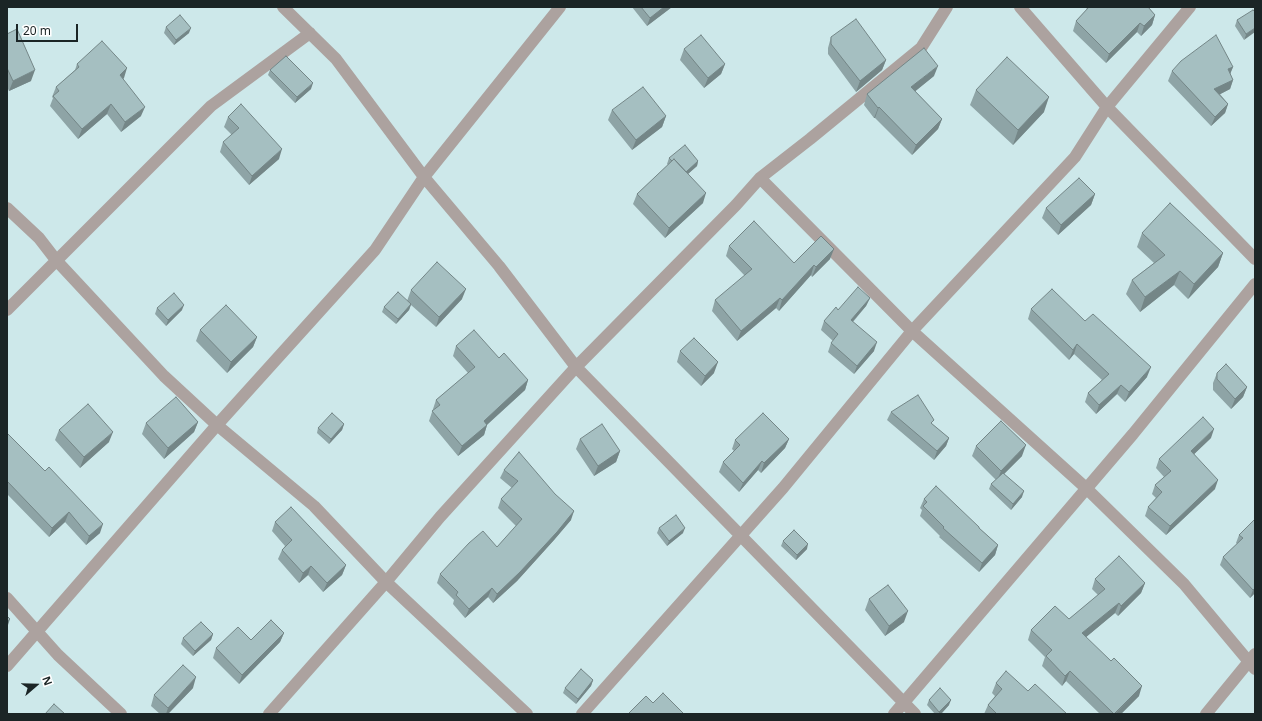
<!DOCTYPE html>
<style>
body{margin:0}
#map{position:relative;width:1262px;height:721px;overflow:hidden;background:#cde8ea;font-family:"Noto Sans",sans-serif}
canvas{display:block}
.frame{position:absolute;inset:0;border:8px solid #1b2526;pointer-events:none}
.north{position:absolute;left:16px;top:665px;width:40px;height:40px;-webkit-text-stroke:3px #fff;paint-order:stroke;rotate:70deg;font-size:11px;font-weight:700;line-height:16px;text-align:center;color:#1b2526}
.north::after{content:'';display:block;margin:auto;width:14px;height:18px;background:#1b2526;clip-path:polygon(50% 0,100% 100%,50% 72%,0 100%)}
.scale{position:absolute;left:16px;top:24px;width:62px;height:18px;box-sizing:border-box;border:2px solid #1b2526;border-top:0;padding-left:5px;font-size:12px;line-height:14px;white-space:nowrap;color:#1b2526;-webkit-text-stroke:3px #fff;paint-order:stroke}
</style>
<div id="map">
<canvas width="1262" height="721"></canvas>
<div class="frame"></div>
<div class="north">N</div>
<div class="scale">20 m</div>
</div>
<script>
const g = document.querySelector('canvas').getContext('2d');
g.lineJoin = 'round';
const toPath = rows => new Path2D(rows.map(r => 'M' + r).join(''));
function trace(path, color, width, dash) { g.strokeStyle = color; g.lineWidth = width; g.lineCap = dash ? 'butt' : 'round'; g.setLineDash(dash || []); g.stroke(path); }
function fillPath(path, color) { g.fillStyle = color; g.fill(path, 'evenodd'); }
const minor = toPath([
 [283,7,336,59,424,177,499,266,576,367,915,714],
 [1020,7,1107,107,1255,259],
 [760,178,912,331,1086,488,1184,584,1255,669],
 [7,208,39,238,56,260,164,376,217,425,314,506,386,582,527,714],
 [7,310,211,106,310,33],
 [7,598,58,655,121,714],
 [7,666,217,425,375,250,424,177,560,7],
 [269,714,386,582,440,517,576,367,736,205,760,178,810,139,921,48,947,7],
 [582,714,783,488,912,331,1075,157,1107,107,1190,7],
 [894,714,1133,434,1255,284],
 [1206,714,1255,654]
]);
const wall = toPath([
 [632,7,672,7,647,26],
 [1085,7,1148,7,1155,15,1152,25,1141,36,1137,32,1106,63,1073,31,1076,21,1087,9],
 [1255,12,1244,40,1235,26,1237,20],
 [166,27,189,33,174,45,164,33],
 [7,34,31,81,9,91,7,87],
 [831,37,886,60,882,70,856,92,828,54,828,48],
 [684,49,725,64,721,74,704,88,680,60],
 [77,64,124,78,123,79,141,116,121,132,107,114,78,139,50,106,53,98,52,97,56,87,75,70],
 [1233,67,1230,73,1233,80,1230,89,1220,94,1228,104,1225,113,1211,126,1168,81,1172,71],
 [270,70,311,89,295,103,268,75],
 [934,76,915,91,942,119,938,129,912,155,875,118,874,118,864,105,867,94],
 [976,90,1044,112,1013,145,970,105],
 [612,110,666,116,662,127,632,150,608,120],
 [228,117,279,159,249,185,220,152,223,142,232,135,224,127],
 [669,158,698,161,697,166,688,174,703,203,665,238,633,204,637,194,668,165,667,164],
 [1095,194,1091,205,1058,235,1042,218,1046,208],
 [1142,233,1223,253,1218,267,1188,299,1174,285,1140,312,1126,294,1132,280,1154,263,1137,247],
 [729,246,794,263,830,259,812,277,811,275,779,311,776,308,737,341,712,311,715,300,745,276,726,256],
 [411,290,462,299,436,327,411,305,409,310,396,324,382,312,384,307,407,301],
 [870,298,866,306,853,322,874,351,854,374,828,352,831,343,833,341,821,330,824,321,838,310],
 [157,308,182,310,166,326,155,314],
 [1031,309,1085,321,1147,377,1125,402,1117,394,1096,414,1085,402,1088,393,1102,380,1074,354,1069,360,1028,319],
 [200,330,257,337,253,347,227,373,196,341],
 [456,346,499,358,528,380,525,390,487,425,484,435,458,456,429,421,436,400,468,373,453,356],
 [680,351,714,373,701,386,677,362],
 [1217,373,1247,387,1243,397,1231,409,1213,390,1213,383],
 [891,412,932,424,949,438,946,446,934,460,887,420],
 [198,422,194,432,164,459,142,434,146,423],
 [344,424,342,430,329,444,317,433,318,428],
 [59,430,109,442,80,468,55,440],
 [7,433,100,533,86,545,65,522,49,537,7,494],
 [1211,438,1194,454,1215,489,1166,535,1145,516,1148,507,1156,498,1152,494,1155,485,1164,477,1156,468,1159,459],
 [580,439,620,451,616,462,594,476,576,449],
 [789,439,785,448,761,473,758,470,739,492,719,472,723,462,734,451,732,449,735,440],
 [976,446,1022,456,1004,474,1022,497,1011,510,989,489,991,484,996,480,972,456],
 [504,470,571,520,554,540,517,581,493,603,488,597,465,618,453,604,454,600,437,583,440,574,497,547,516,526,498,508,501,499,512,488,500,478],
 [924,499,979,527,979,528,998,545,995,555,979,572,939,537,940,536,920,516,922,510,920,508],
 [1255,519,1255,593,1250,598,1220,565,1223,557,1237,544,1236,543,1239,535],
 [275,522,346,565,342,575,323,592,308,575,299,583,278,559,282,550,285,546,272,531],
 [659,528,683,533,667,546,657,533],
 [783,541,807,549,796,560,781,546],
 [1095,579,1145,583,1141,593,1118,616,1115,613,1086,637,1139,696,1121,714,1100,714,1066,681,1062,686,1042,666,1045,657,1028,640,1031,630,1069,619,1098,595,1092,589],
 [869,599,904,622,885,636,865,610],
 [284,633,280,642,239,684,213,658,216,648,251,640],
 [213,634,211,640,193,656,181,644,183,638],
 [593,680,591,686,576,704,563,693,565,688],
 [996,683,1028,691,1067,714,984,714,988,705,995,696,992,693],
 [193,688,168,714,160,714,151,706,154,695],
 [929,700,949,705,941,714,935,714,927,705]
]);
const shadedWall = toPath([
 [664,7,672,7,647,26,650,18],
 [1155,15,1152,25,1141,36,1144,26],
 [1140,23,1137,32,1106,63,1109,54],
 [191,28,189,33,174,45,176,40],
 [1255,28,1255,32,1244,40,1246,34],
 [886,60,882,70,856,92,860,81],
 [725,64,721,74,704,88,708,78],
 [938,66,934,76,907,98,911,87],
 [1233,67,1229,77,1228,69],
 [127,68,124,78,116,85,120,75],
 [35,70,31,81,9,91,13,81],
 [1233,80,1230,89,1211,99,1214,89],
 [313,83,311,89,295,103,297,97],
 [1049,97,1044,112,1013,145,1018,130],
 [111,104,107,114,78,139,82,129],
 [1228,104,1225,113,1211,126,1215,117],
 [145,107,141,116,121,132,125,122],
 [879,107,875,118,874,118,878,108],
 [666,116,662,127,632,150,636,140],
 [942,119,938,129,912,155,916,145],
 [282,149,279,159,249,185,252,176],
 [698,161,697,166,681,180,683,174],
 [706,193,703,203,665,238,669,228],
 [1095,194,1091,205,1058,235,1061,225],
 [834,249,830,259,812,277,816,267],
 [1223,253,1218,267,1188,299,1194,284],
 [814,265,811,275,779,311,782,300],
 [1180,271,1174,285,1140,312,1145,297],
 [466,289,462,299,436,327,439,317],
 [780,298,776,308,737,341,741,331],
 [870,298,866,306,847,328,851,320],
 [411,304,409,310,396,324,398,319],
 [184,305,182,310,166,326,168,320],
 [257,337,253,347,227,373,231,362],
 [877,342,874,351,854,374,857,366],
 [1077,344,1074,354,1069,360,1073,350],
 [718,362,714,373,701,386,705,376],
 [1151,367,1147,377,1125,402,1129,392],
 [528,380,525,390,480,431,484,421],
 [1121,385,1117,394,1096,414,1099,405],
 [1247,387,1243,397,1231,409,1235,399],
 [198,422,194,432,164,459,168,448],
 [344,424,342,430,329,444,331,439],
 [487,425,484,435,458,456,462,446],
 [1214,429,1211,438,1188,460,1191,451],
 [113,432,109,442,80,468,84,457],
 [949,438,946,446,934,460,937,451],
 [789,439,785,448,761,473,764,463],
 [1026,445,1022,456,997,481,1001,471],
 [620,451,616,462,594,476,598,466],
 [762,461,758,470,739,492,743,483],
 [1218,480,1215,489,1166,535,1170,526],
 [1024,491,1022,497,1011,510,1013,504],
 [574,511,571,520,554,540,517,581,493,603,497,594],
 [69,512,65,522,49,537,52,528],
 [103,524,100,533,86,545,89,536],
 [685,528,683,533,667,546,669,541],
 [808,544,807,549,796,560,797,555],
 [998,545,995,555,979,572,982,563],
 [346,565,342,575,323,592,327,583],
 [311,566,308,575,299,583,303,573],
 [1145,583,1141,593,1118,616,1121,606],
 [492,588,488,597,465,618,469,609],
 [1255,588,1255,593,1250,598,1253,590],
 [1119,603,1115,613,1079,643,1082,633],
 [908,611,904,622,885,636,889,626],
 [10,619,7,628,7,622],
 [284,633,280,642,239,684,242,675],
 [213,634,211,640,193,656,195,651],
 [1070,671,1066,681,1062,686,1065,676],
 [196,677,193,688,168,714,166,714,168,708],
 [593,680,591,686,576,704,578,699],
 [1142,686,1139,696,1121,714,1115,714],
 [951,700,949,705,941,714,939,714,939,712]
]);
const building = toPath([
 [641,7,664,7,650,18,641,7],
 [1089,7,1148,7,1155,15,1144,26,1140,23,1109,54,1076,21,1089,7],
 [1253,10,1255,12,1255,28,1246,34,1237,20,1253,10],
 [180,15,191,28,176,40,166,27,180,15],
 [856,19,886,60,860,81,831,44,831,37,856,19],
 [17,29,35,70,13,81,7,68,7,34,17,29],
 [701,35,725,64,708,78,684,49,701,35],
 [1216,35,1233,67,1228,69,1233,80,1214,89,1228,104,1215,117,1172,71,1181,61,1216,35],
 [102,41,127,68,120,75,145,107,125,122,111,104,82,129,53,96,59,91,56,87,79,67,77,64,102,41],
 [924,48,938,66,911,87,942,119,916,145,879,107,878,108,867,94,924,48],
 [286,56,313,83,297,97,270,70,286,56],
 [1007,57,1049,97,1018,130,976,90,1007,57],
 [643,87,666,116,636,140,612,110,643,87],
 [241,104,282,149,252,176,223,142,239,128,228,117,241,104],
 [685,145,698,161,686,172,674,159,672,161,669,158,685,145],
 [674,159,706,193,669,228,637,194,674,159],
 [1079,178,1095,194,1061,225,1046,208,1079,178],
 [1170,203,1223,253,1194,284,1180,271,1145,297,1132,280,1165,255,1142,233,1170,203],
 [754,221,794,263,821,236,834,249,816,267,814,265,782,300,780,298,741,331,715,300,752,269,729,246,754,221],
 [437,262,466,289,439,317,411,290,437,262],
 [858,287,870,298,851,320,877,342,857,366,831,343,838,334,824,321,836,307,838,310,858,287],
 [1052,289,1085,321,1093,314,1151,367,1129,392,1121,385,1099,405,1088,393,1109,374,1077,344,1073,350,1031,309,1052,289],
 [398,292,411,304,398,319,384,307,398,292],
 [174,293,184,305,168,320,157,308,174,293],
 [226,305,257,337,231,362,200,330,226,305],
 [474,330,499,358,504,353,528,380,484,421,487,425,462,446,432,411,440,405,436,400,475,367,456,346,474,330],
 [694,338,718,362,705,376,680,351,694,338],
 [1226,364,1247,387,1235,399,1217,379,1217,373,1226,364],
 [918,395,934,420,931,423,949,438,937,451,891,412,918,395],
 [176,397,198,422,168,448,146,423,176,397],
 [88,404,113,432,84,457,59,430,88,404],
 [332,413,344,424,331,439,318,428,332,413],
 [763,413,789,439,764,463,762,461,743,483,723,462,740,445,735,440,763,413],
 [1203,417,1214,429,1191,451,1218,480,1170,526,1148,507,1162,492,1155,485,1171,471,1159,459,1203,417],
 [1001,421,1026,445,1001,471,976,446,1001,421],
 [602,424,620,451,598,466,580,439,602,424],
 [7,433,45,471,49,467,103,524,89,536,69,512,52,528,7,481,7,433],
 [519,452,555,494,574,511,557,532,520,572,497,594,492,588,469,609,456,595,458,592,440,574,469,543,483,531,497,547,522,519,501,499,518,481,504,470,519,452],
 [1003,473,1024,491,1013,504,991,484,1003,473],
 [936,486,979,527,979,528,998,545,982,563,943,528,944,527,923,506,927,502,924,499,936,486],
 [291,507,346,565,327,583,311,566,303,573,282,550,292,540,275,522,291,507],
 [676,515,685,528,669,541,659,528,676,515],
 [1255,519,1255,588,1253,590,1223,557,1243,538,1239,535,1255,519],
 [794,530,808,544,797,555,783,541,794,530],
 [1119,556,1145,583,1121,606,1119,603,1082,633,1111,661,1114,658,1142,686,1114,714,1070,671,1065,676,1046,656,1052,650,1031,630,1055,606,1069,619,1105,589,1095,579,1119,556],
 [888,585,908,611,889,626,869,599,888,585],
 [7,616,10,619,7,622,7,616],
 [271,620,284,633,242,675,216,648,238,627,251,640,271,620],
 [201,622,213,634,195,651,183,638,201,622],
 [183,665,196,677,168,708,154,695,183,665],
 [581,669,593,680,578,699,565,688,581,669],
 [1006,671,1028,691,1035,684,1067,714,997,714,988,705,1002,689,996,683,1006,671],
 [940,688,951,700,939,712,929,700,940,688],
 [663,693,684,714,628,714,646,696,653,703,663,693],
 [54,704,65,714,45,714,54,704]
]);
trace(minor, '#aca29f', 12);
fillPath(wall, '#8ea4a6');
fillPath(shadedWall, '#748687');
fillPath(building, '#a5bfc1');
trace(building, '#748687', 1);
</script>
